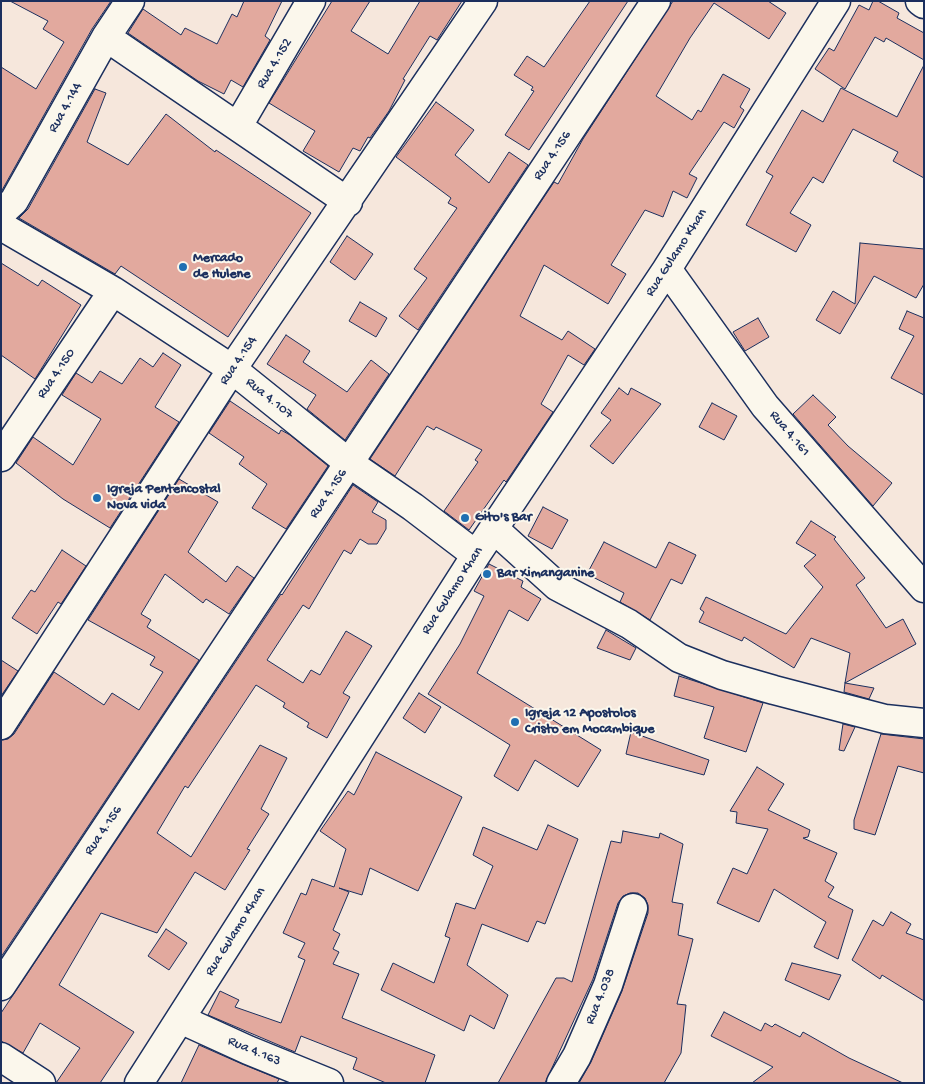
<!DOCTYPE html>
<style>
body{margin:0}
#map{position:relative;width:925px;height:1084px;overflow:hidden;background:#f6e7dc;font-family:"Gochi Hand",sans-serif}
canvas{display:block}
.frame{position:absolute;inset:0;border:2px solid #1b2f5e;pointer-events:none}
</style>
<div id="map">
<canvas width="925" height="1084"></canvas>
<div class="frame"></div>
</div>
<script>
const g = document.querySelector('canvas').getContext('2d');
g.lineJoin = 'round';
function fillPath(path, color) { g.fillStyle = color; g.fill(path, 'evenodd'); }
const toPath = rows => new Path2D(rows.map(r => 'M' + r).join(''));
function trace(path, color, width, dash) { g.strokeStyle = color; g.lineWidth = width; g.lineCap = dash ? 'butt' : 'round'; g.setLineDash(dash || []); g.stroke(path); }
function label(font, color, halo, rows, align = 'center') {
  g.font = font + ' "Gochi Hand",sans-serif'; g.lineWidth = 4; g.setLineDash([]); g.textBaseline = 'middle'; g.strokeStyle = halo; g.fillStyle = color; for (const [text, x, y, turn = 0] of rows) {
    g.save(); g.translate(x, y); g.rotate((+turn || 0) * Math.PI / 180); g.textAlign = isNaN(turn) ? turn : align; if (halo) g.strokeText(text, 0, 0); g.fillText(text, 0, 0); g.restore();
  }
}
const building = toPath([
 [10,1,111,1,92,29,1,192,1,67,36,89,64,42,43,29,48,21,10,1],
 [244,1,282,1,265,36,270,40,243,87,231,80,224,94,198,81,128,33,143,9,181,35,185,28,217,44,232,14,237,17,244,1],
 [332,1,370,1,351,31,388,54,420,1,462,1,437,40,430,36,403,79,405,80,389,111,370,138,368,137,360,151,353,148,339,172,303,151,315,131,269,103,332,1],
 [590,1,628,1,529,150,505,135,534,91,531,90,533,87,514,75,527,56,544,67,590,1],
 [673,1,768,1,786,13,769,39,714,3,690,38,656,96,692,120,698,110,701,112,723,74,750,89,740,107,744,110,734,128,724,122,689,174,697,178,687,198,673,191,663,217,645,210,611,265,626,274,608,304,544,265,520,316,562,340,568,331,595,349,584,365,568,355,541,404,553,412,506,482,504,480,469,530,444,511,478,462,475,460,482,450,436,427,434,430,427,426,395,476,370,459,554,182,558,184,583,139,673,1],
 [873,1,878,1,899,13,897,18,924,33,924,60,886,38,884,42,875,37,845,89,815,69,829,48,834,51,859,5,869,10,873,1],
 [924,65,924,178,893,161,898,152,853,129,823,183,813,177,790,213,811,225,796,252,746,225,773,176,766,172,802,110,823,122,841,88,897,117,924,65],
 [95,89,106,93,87,142,128,165,166,114,215,152,216,150,311,213,228,337,121,266,115,274,19,218,28,209,95,89],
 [436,102,474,130,455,155,489,183,509,152,528,165,418,330,399,316,427,278,414,269,457,208,448,203,451,198,396,157,436,102],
 [347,236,373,254,355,280,330,262,347,236],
 [860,243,924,249,924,284,916,298,874,276,840,334,816,320,833,291,855,304,860,243],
 [1,263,38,286,42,280,81,305,35,379,1,355,1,263],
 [360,302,387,318,376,337,349,321,360,302],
 [907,311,924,318,924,395,891,378,914,336,899,329,907,311],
 [758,318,769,337,745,351,733,332,758,318],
 [286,335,310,351,303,362,347,392,371,360,389,374,345,440,307,409,316,395,267,364,286,335],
 [163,353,181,365,155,407,179,422,110,528,63,499,16,463,33,437,73,465,101,419,62,395,76,373,92,383,100,371,122,384,140,358,153,367,163,353],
 [619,388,628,395,631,388,661,404,613,464,590,446,611,420,601,413,619,388],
 [813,395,836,417,828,425,848,446,892,483,873,506,793,414,813,395],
 [230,401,279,434,281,430,290,435,328,466,286,529,252,508,267,484,239,464,244,457,209,433,230,401],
 [712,403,737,416,724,440,699,427,712,403],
 [179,479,218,502,188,552,226,582,237,566,254,578,229,614,206,599,203,603,165,574,141,614,151,620,147,627,199,660,1,957,1,740,8,739,14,734,54,672,104,705,112,693,139,710,163,672,150,665,155,657,88,620,179,479],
 [353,485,378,502,372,512,386,520,386,529,377,544,368,544,360,539,351,554,344,550,309,609,303,605,267,660,303,683,311,670,320,675,346,631,372,646,343,693,350,697,327,738,307,727,309,723,283,707,285,703,256,685,188,788,185,786,157,833,191,857,260,745,287,758,261,809,269,814,247,849,250,850,225,890,195,872,157,933,101,913,59,985,134,1032,100,1083,56,1083,80,1048,40,1023,23,1053,1,1041,1,1013,281,594,282,595,353,485],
 [543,507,568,520,552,549,528,536,543,507],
 [811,521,836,537,834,539,865,578,856,585,886,628,903,619,916,644,845,683,850,653,811,638,794,668,744,637,742,641,699,622,704,612,700,609,706,597,786,634,823,587,804,566,816,555,796,543,811,521],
 [604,542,656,568,669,542,696,555,682,584,671,579,650,620,620,602,624,593,587,574,604,542],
 [62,550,86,566,61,604,58,602,37,634,12,618,31,590,35,592,62,550],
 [489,564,523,581,521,587,541,599,528,621,509,610,477,673,601,750,578,787,535,760,518,791,494,776,510,745,428,694,460,644,484,596,474,591,489,564],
 [606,630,636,648,630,660,597,648,606,630],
 [1,660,18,671,1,696,1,660],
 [679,676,763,703,746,752,704,738,714,707,674,696,679,676],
 [845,683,874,688,869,699,844,692,845,683],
 [419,693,441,707,425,733,403,718,419,693],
 [843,724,855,727,844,751,839,750,843,724],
 [631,732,709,760,704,775,626,754,631,732],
 [881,734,924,739,924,773,898,766,875,835,854,829,854,820,881,734],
 [376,752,462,797,418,891,370,868,362,895,339,888,349,892,333,930,340,934,333,949,339,952,333,964,359,974,342,1018,435,1055,425,1083,386,1083,353,1069,357,1058,301,1036,295,1052,208,1015,220,991,239,1000,235,1007,281,1023,305,960,298,957,305,943,283,933,301,893,306,895,312,879,334,887,346,849,320,831,348,791,354,795,376,752],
 [757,767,784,784,768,810,810,830,808,837,803,838,837,853,825,881,834,887,828,897,853,910,838,959,814,947,826,922,774,889,759,922,717,903,733,868,747,874,768,829,736,823,737,812,730,811,757,767],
 [548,825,578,839,545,924,537,921,528,942,482,924,467,965,508,995,494,1029,470,1015,464,1031,381,990,393,963,434,983,450,938,445,936,456,903,475,909,493,866,473,855,483,827,537,850,548,825],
 [623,831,659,838,660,833,683,844,672,902,683,904,678,935,693,939,677,1004,686,1005,681,1053,664,1083,579,1083,591,1062,622,991,648,913,648,905,645,898,638,893,630,893,623,896,618,903,593,979,545,1083,498,1083,556,978,564,978,572,982,611,841,621,843,623,831],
 [891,912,911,924,906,933,924,940,924,1001,882,975,880,979,852,960,873,920,883,926,891,912],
 [166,929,187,943,169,970,148,956,166,929],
 [792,963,841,975,829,1000,785,980,792,963],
 [724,1012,761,1031,765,1023,772,1027,775,1024,800,1037,803,1032,849,1058,903,1083,752,1083,773,1067,711,1036,724,1012],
 [199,1045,242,1064,279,1079,277,1083,181,1083,199,1045]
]);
const minor = toPath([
 [106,37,348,202],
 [238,126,311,1],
 [1,213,14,201,106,37,130,1],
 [1,226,113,291,232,369,349,463,413,507,476,555],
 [667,269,765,406,924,588],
 [1,457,113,291],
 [494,529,557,586,629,624,679,658,722,675,774,690,885,719,924,723],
 [1,725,232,369,483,1],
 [1,986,656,1],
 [180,1019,248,1050,329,1083],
 [1,1057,41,1083],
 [139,1083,476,555,667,269,836,1],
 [561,1083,577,1056,608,985,633,908]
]);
const tertiary = toPath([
 [920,1,924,4]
]);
const markers = [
 [183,267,5,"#1f6fb2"],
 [97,498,5,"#1f6fb2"],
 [465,518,5,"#1f6fb2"],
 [487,574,5,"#1f6fb2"],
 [515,722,5,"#1f6fb2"]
];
const streetNames = [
 ["Rua 4.152",275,64,-59],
 ["Rua 4.144",66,108,-61],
 ["Rua 4.156",553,156,-56],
 ["Rua Gulamo Khan",677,253,-57],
 ["Rua 4.154",239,361,-56],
 ["Rua 4.150",57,374,-56],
 ["Rua 4.107",269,399,39],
 ["Rua 4.161",789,434,50],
 ["Rua 4.156",329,494,-56],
 ["Rua Gulamo Khan",453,591,-57],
 ["Rua 4.156",104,831,-56],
 ["Rua Gulamo Khan",236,932,-58],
 ["Rua 4.038",601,997,-68],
 ["Rua 4.163",254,1052,23]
];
const poiNames = [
 ["Mercado",193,259],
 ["de Hulene",193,275],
 ["Igreja Pentencostal",107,490],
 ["Nova vida",107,506],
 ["Gito's Bar",475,518],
 ["Bar Ximanganine",497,574],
 ["Igreja 12 Apostolos",525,714],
 ["Cristo em Mocambique",525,730]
];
fillPath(building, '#e2a99e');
trace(building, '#1b2f5e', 1);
trace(minor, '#1b2f5e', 31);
trace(tertiary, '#1b2f5e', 31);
trace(minor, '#fbf7ec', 28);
trace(tertiary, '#fbf7ec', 28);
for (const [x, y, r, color] of markers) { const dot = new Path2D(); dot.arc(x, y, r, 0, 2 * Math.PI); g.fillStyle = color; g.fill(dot); trace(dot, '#fbf7ec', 2); }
label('14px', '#1b2f5e', '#fbf7ec', streetNames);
label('bold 14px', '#1b2f5e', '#fbf7ec', poiNames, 'left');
</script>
